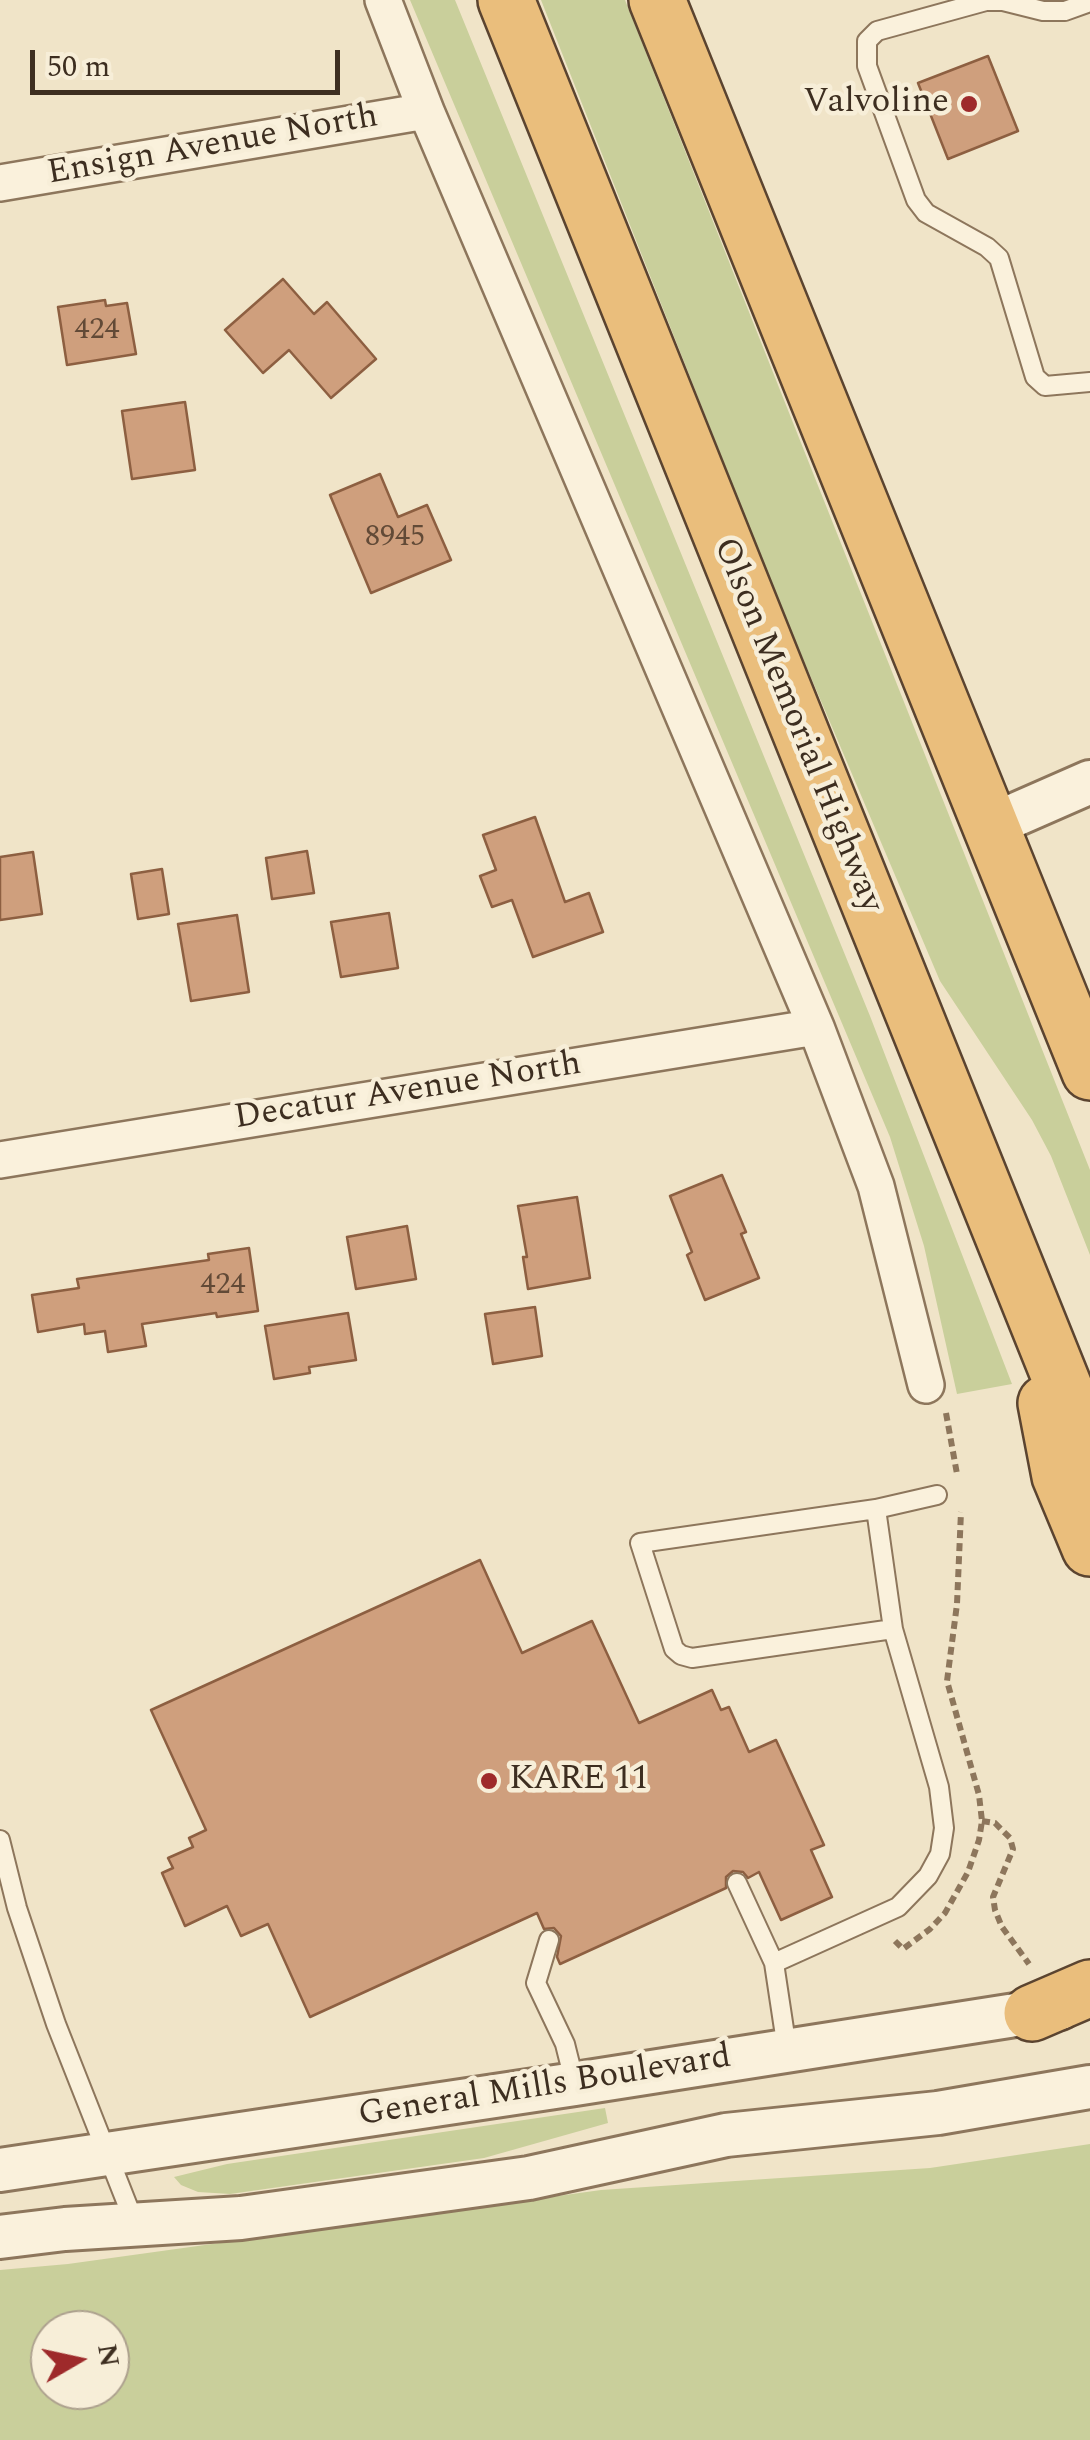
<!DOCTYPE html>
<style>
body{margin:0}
#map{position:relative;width:1090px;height:2440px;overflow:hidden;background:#f0e4c8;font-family:Spectral,serif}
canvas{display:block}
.north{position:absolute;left:30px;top:2310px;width:100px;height:100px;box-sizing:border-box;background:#f7eed8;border:2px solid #ada18e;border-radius:50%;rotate:81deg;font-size:28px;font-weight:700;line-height:40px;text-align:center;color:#3d2e20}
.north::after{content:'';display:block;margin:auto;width:35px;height:45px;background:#9e2a2b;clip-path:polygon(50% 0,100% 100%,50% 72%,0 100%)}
.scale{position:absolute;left:30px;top:50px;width:310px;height:45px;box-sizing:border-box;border:5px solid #3d2e20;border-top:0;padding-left:12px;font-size:30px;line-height:35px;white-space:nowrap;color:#3d2e20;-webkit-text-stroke:8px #f7eed8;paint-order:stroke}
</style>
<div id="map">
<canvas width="1090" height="2440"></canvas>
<div class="north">N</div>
<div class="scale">50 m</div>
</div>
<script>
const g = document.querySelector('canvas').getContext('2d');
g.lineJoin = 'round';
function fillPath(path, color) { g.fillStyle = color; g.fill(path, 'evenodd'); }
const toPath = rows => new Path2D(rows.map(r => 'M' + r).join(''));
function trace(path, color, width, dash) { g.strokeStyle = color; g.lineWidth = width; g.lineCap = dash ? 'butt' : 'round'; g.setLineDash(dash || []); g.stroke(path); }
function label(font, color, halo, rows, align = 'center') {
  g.font = font + ' Spectral,serif'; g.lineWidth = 9; g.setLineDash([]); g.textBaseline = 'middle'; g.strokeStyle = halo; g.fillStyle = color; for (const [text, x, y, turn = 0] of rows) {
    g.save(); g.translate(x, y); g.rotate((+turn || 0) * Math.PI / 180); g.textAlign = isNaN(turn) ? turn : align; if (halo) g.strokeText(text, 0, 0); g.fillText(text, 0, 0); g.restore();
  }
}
const green = toPath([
 [410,0,455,0,870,1016,1012,1384,957,1394,924,1246,890,1137],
 [541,0,625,0,1090,1170,1090,1255,1051,1156,1032,1120,940,981,781,607],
 [605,2108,608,2123,484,2158,230,2194,198,2192,181,2185,174,2177,227,2164],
 [1090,2144,1090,2440,0,2440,0,2270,68,2264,601,2190,930,2168],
 [50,2330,110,2330,110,2390,50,2390]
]);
const building = toPath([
 [988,56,1018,131,948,159,918,83,988,56],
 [283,279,314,314,327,302,376,359,331,398,289,350,263,373,225,330,283,279],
 [105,300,106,306,127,303,136,354,67,365,58,307,105,300],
 [185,402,195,470,132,479,122,411,185,402],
 [380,474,398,517,427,505,451,560,371,593,330,495,380,474],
 [535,817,565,902,589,893,603,932,533,957,512,900,492,907,480,876,496,870,483,835,535,817],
 [307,851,314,893,272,899,266,858,307,851],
 [33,852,42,914,0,920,0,857,33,852],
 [162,869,169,914,138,919,131,874,162,869],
 [389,913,398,968,341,977,331,922,389,913],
 [237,915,249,992,191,1001,178,924,237,915],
 [722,1175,746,1232,741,1234,759,1278,705,1300,687,1255,692,1252,670,1196,722,1175],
 [577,1197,590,1278,528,1289,523,1257,527,1257,518,1206,577,1197],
 [407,1226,416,1279,356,1289,347,1237,407,1226],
 [249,1248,258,1311,217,1317,216,1313,142,1324,146,1346,108,1352,105,1331,85,1334,84,1324,38,1332,32,1295,79,1288,77,1279,209,1260,208,1254,249,1248],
 [535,1307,542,1356,493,1364,485,1314,535,1307],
 [348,1313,356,1360,309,1367,310,1373,274,1379,265,1326,348,1313],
 [480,1560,522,1653,592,1621,639,1723,712,1690,721,1710,729,1707,749,1752,776,1740,824,1845,811,1850,832,1897,781,1920,759,1872,748,1878,743,1872,733,1871,726,1877,726,1888,560,1964,557,1957,561,1936,554,1928,544,1929,537,1913,310,2017,268,1924,241,1936,227,1906,185,1926,162,1873,173,1868,168,1858,193,1847,189,1838,206,1830,151,1710,480,1560]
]);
const path = toPath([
 [946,1413,957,1474],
 [982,1821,995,1823,1010,1838,1013,1849,993,1897,995,1910,1002,1927,1029,1964],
 [895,1941,903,1949,930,1929,945,1913,968,1872,979,1840,982,1821,979,1795,947,1681,957,1604,961,1512]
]);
const service = toPath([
 [1090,2,1065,11,1043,11,1003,1,986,1,877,31,867,41,867,66,916,200,926,213,987,247,999,258,1035,377,1045,386,1090,382],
 [876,1509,937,1495],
 [0,1840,17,1908,56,2024,135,2224],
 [737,1883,774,1963,787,2049],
 [549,1940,536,1983,565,2044,575,2084],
 [774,1963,898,1907,928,1876,940,1854,944,1828,939,1787,893,1629,876,1509,640,1543,674,1649,681,1655,692,1658,893,1629]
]);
const minor = toPath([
 [383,0,426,111,816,1027,876,1186,926,1385],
 [0,183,426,111],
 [0,1160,816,1027]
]);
const tertiary = toPath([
 [992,825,1090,782],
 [0,2170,575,2084,1060,2008],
 [0,2237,65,2229,241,2218,529,2178,726,2135,938,2113,1090,2087]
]);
const trunk = toPath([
 [506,0,1090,1452],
 [657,0,1090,1072],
 [1046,1403,1060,1476,1090,1548],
 [1032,2013,1090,1988]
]);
const markers = [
 [969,104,10,"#9e2a2b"],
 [489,1781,10,"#9e2a2b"]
];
const numberNames = [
 ["424",97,332],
 ["8945",395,539],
 ["424",223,1287]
];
const poiNames = [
 ["Valvoline",949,104],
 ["KARE 11",509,1781,"left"]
];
const streetNames = [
 ["Ensign Avenue North",213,147,-10],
 ["Olson Memorial Highway",796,726,68],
 ["Decatur Avenue North",408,1093,-9],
 ["General Mills Boulevard",545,2088,-9]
];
fillPath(green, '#c9cf9b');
fillPath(building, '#cf9f7d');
trace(building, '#8d5f41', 2.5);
trace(service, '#8d765c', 22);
trace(minor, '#8d765c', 40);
trace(tertiary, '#8d765c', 48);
trace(trunk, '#5b4430', 60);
trace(path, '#8d765c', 6, [8, 5]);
trace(service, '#faf1dc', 18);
trace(minor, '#faf1dc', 35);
trace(tertiary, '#faf1dc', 42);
trace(trunk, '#eabe7c', 55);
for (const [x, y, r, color] of markers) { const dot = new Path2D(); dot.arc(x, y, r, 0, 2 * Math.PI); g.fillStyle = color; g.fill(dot); trace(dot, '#f7eed8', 4); }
label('30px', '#624a37', null, numberNames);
label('35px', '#3d2e20', '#f7eed8', poiNames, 'right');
label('35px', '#3d2e20', '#f7eed8', streetNames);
</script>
